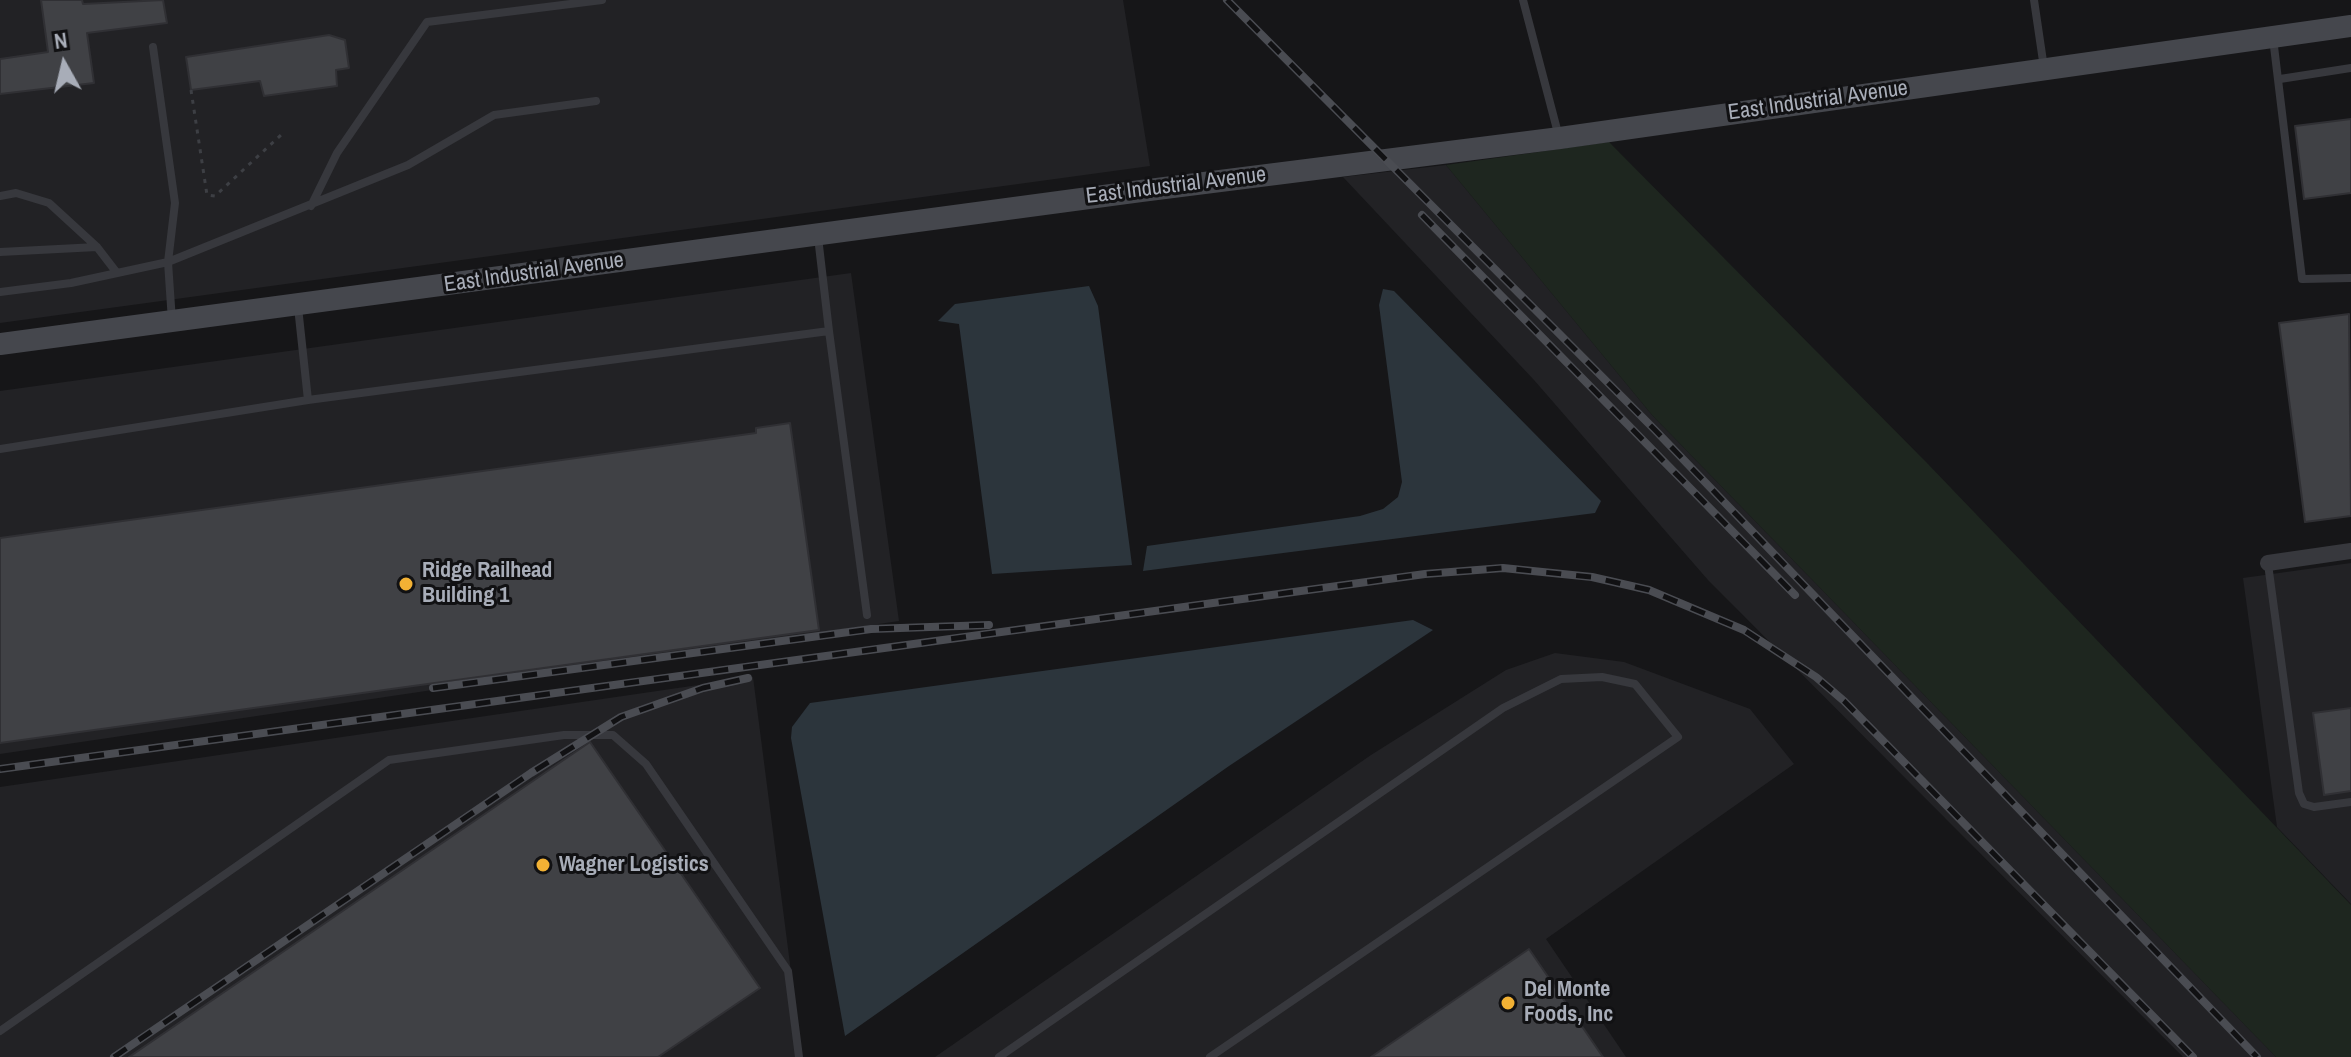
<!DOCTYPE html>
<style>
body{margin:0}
#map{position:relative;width:2351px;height:1057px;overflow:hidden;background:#161618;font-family:"Archivo Narrow",sans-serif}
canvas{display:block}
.north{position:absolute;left:24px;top:24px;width:80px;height:80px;-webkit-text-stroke:6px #111113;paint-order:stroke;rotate:352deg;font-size:22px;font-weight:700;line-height:32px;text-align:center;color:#a8adb8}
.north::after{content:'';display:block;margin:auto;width:28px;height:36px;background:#a8adb8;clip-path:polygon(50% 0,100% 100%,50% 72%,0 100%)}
</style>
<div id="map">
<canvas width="2351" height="1057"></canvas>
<div class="north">N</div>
</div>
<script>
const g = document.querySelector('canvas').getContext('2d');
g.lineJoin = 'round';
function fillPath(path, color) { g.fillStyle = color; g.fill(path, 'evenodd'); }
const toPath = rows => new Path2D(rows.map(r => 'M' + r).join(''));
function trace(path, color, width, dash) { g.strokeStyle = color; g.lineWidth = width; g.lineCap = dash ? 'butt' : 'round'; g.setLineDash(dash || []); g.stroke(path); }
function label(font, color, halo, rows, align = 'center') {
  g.font = font + ' "Archivo Narrow",sans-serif'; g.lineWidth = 6; g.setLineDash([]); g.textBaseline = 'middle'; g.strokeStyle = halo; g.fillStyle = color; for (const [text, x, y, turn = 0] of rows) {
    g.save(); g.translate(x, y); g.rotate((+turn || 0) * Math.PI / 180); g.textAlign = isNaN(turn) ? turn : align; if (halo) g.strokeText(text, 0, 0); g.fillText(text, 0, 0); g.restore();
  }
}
const built = toPath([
 [0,0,1123,0,1150,166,0,323],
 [1446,165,1652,415,2276,1057,2183,1057,1708,580,1534,380,1343,177],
 [851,273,899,621,0,754,0,391],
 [2351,563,2351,904,2277,827,2243,578],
 [1555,653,1624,662,1750,709,1794,764,1546,939,1626,1057,935,1057,1371,755,1506,670],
 [753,677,802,1057,0,1057,0,787]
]);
const green = toPath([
 [1609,142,1927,463,2351,905,2351,1057,2276,1057,1652,415,1446,165]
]);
const water = toPath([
 [1089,286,1098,306,1132,565,992,574,959,324,938,321,955,304],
 [1383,289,1394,291,1601,501,1595,513,1143,571,1147,546,1360,516,1383,509,1398,497,1402,482,1379,305],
 [1413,620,1433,630,1229,766,845,1036,791,738,792,727,810,703]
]);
const building = toPath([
 [41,0,82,0,83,4,163,0,167,23,87,33,94,83,0,94,0,59,48,52,41,0],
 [329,35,345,40,349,68,336,70,337,86,264,96,260,81,191,90,186,57,329,35],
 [2351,119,2351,193,2304,199,2295,126,2351,119],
 [2349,314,2351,516,2305,522,2279,323,2349,314],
 [790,423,819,630,0,743,0,538,756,433,756,428,790,423],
 [2351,708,2351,791,2324,795,2313,713,2351,708],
 [590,742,760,988,658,1057,129,1057,590,742],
 [1529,949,1603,1057,1371,1057,1529,949]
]);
const path = toPath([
 [191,90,207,195,215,196,282,134]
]);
const lane = toPath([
 [1523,0,1559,137],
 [2034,0,2044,68],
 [2273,38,2302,279,2351,278],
 [2280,79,2351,68],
 [0,196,16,193,49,203,97,247,117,273],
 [311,206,337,153,427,22,602,0],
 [0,252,97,247],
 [0,292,71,283,168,262,175,203,153,47],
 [298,307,308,400,829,331,818,237],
 [172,321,168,262,408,165,494,115,596,101],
 [829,331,867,615],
 [0,449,308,400],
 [2268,564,2299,793,2304,804,2314,807,2351,802],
 [0,1031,389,760,564,735,613,735,646,764,788,971,799,1057],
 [999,1057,1503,708,1561,679,1602,677,1635,684,1678,737,1210,1057]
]);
const street = toPath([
 [2268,563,2351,551]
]);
const secondary = toPath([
 [0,344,1141,191,1560,138,2351,26]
]);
const rail = toPath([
 [1227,0,1655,430,2257,1057],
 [1422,215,1795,595],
 [433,688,871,629,989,625],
 [0,769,1425,574,1503,568,1592,577,1649,590,1744,630,1816,677,1844,701,2193,1057],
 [114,1057,531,773,621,717,703,688,748,678]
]);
const markers = [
 [406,584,8,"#f2b134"],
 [543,865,8,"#f2b134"],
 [1508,1003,8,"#f2b134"]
];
const streetNames = [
 ["East Industrial Avenue",1818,101,-8],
 ["East Industrial Avenue",1176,186,-7],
 ["East Industrial Avenue",534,273,-8]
];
const poiNames = [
 ["Ridge Railhead",422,571],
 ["Building 1",422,596],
 ["Wagner Logistics",559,865],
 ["Del Monte",1524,990],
 ["Foods, Inc",1524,1015]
];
fillPath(built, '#222225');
fillPath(green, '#1e261f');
fillPath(water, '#2c353c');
fillPath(building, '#404145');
trace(building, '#303034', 2);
trace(path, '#3d3f44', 3, [4, 6]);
trace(lane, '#37383d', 8);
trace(street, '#37383d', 16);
trace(secondary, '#45474d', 22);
trace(rail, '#4a4c52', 8);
trace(rail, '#111113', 5, [15]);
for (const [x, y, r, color] of markers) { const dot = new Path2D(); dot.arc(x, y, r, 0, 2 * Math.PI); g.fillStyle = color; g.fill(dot); trace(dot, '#111113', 3); }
label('22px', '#a8adb8', '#111113', streetNames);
label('bold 22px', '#a8adb8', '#111113', poiNames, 'left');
</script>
